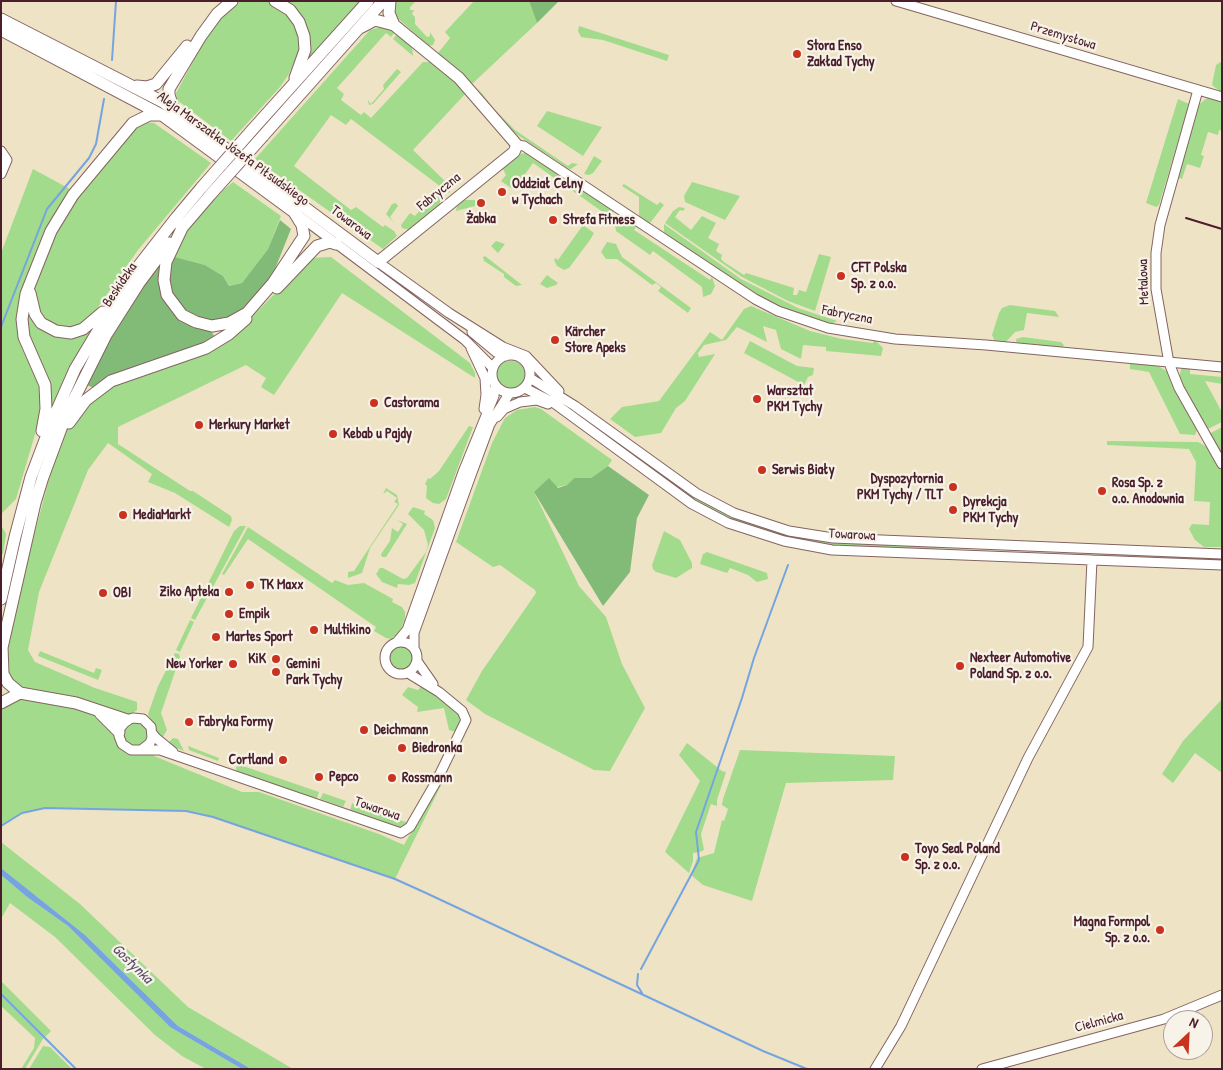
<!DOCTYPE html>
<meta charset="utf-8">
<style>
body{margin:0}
#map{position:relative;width:1223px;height:1070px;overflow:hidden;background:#efe3c6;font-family:"Patrick Hand",sans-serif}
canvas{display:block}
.frame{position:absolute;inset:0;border:2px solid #4a1f2b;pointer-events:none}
.north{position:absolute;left:1163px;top:1010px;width:50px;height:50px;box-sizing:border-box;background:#f7f3e8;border:1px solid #b29e9c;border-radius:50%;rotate:25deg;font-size:14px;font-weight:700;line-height:20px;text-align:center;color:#4a1f2b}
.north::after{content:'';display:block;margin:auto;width:18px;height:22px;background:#c8321e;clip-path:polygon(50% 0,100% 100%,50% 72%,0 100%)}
</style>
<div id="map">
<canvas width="1223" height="1070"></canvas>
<div class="frame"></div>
<div class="north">N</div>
</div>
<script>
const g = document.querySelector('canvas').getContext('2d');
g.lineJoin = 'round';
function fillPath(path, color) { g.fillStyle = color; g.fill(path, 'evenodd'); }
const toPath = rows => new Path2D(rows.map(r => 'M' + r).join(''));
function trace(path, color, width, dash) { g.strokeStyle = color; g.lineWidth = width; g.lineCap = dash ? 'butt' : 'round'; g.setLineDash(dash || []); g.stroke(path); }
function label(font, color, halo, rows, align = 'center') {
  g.font = font + ' "Patrick Hand",sans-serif'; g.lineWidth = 4.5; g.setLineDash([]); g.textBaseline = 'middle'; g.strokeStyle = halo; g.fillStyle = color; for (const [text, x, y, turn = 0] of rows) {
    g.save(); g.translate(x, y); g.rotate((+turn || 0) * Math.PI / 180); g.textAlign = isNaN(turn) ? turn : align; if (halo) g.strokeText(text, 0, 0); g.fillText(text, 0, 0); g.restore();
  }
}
const green = toPath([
 [240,1,268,1,287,12,297,27,300,48,289,74,280,87,231,141,177,100,176,93,218,16],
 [281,1,364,1,307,64,306,36],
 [396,1,416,1,410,7,410,10,414,10,412,14,415,17,415,24,427,37,430,36,430,32,435,40,433,45,429,46,396,17,394,10],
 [474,1,529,1,537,23,472,84,438,53,450,38,445,32],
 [384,26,395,32,391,37,386,33,337,88,344,94,341,100,361,115,364,112,371,118,423,62,432,62,441,68,466,93,413,150,447,183,450,191,449,193,351,119,346,125,331,115,294,166,351,210,356,207,383,227,385,225,394,231,397,236,383,249,255,159,370,30],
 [579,26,669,55,667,61,603,40,581,37,578,31],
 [397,34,412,46,413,56,393,39],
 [1222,61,1222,93,1212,85,1216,65],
 [397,69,401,72,373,104,369,105,368,100,371,104,384,89,383,85],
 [477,87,494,109,515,130,568,166,572,163,578,164,571,169,569,169,513,132,492,111],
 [1207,98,1222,101,1222,131,1219,130,1218,135,1208,132,1201,155,1204,156,1200,168,1187,164,1182,179,1176,177,1197,106],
 [1178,99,1189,104,1159,205,1156,207,1146,203],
 [547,111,602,127,583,156,537,126],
 [146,122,154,123,211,163,138,250,89,320,82,326,62,330,40,316,34,296,36,282,52,238,67,211,93,179,138,124],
 [526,153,613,209,613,215,608,222,602,222,607,215,533,163,514,190,501,181,506,175,502,167,519,154],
 [594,156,602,161,593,173,589,175,584,174],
 [33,169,70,189,49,225,19,299,17,325,23,351,37,378,42,404,36,431,16,499,1,514,1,253],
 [233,182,281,216,268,249,242,283,229,286,223,276,205,265,171,256,192,225,222,191],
 [692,182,740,196,725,220,685,202,684,196],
 [624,184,657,205,660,202,664,205,650,223,639,218,639,197,622,186],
 [436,192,440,198,440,206,409,230,402,228,401,225,410,213,415,216],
 [464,200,475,200,475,206,456,211,457,206],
 [396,203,398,206,390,217,394,223,386,214,392,204],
 [679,207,685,208,683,211,680,210,675,217,691,230,702,216,716,223,708,238,719,244,716,251,722,255,721,259,724,262,744,275,746,273,794,288,793,295,797,295,799,290,806,292,819,254,831,257,815,311,788,301,742,277,665,223,673,211],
 [622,216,637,225,634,230,710,280,712,277,715,286,711,294,703,297,702,287,653,251,650,255,616,231,615,224],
 [664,224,741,279,798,308,837,321,829,325,780,309,750,294,664,236],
 [583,225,594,233,590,240,569,268,564,270,557,266,554,260,555,258,558,260],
 [496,241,505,244,498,253,491,246],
 [607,242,616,244,622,257,691,308,688,313,658,291,661,287,656,283,652,285,617,259,606,259,601,252],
 [485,256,522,285,516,286,504,277,504,274,484,261,483,257],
 [331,257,470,363,475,373,475,378,342,293,274,395,261,387,266,378,246,365,118,427,118,444,190,491,193,491,231,516,232,520,229,527,175,493,148,482,152,474,108,443,88,470,39,592,28,650,35,662,95,688,137,702,137,710,127,717,29,692,8,680,6,660,20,587,57,450,69,426,103,390,134,375,170,367,200,355,232,337,310,258],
 [547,275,558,283,556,285,547,288,540,284],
 [1010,305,1055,311,1059,317,1027,313,1024,330,1015,332,1004,344,995,342,992,335,999,313,1002,308],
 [27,306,44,329,94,325,69,371,49,417,27,333],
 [751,306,810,331,842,339,873,343,874,339,883,348,881,356,826,351,826,347,803,345,801,359,781,349,776,330,763,326,767,342,737,327,726,340,704,345,698,353,699,357,715,354,685,401,676,408,661,433,635,437,610,419,622,407,659,401,710,332,722,340,744,309],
 [1023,337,1061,342,1064,345,1061,349,1017,345,1016,339],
 [750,341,797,366,814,368,813,375,808,377,804,385,744,353],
 '496 376a15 15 0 1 1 30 0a15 15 0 1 1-30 0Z',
 [1130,362,1155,364,1168,372,1197,430,1195,435,1180,434,1149,372,1130,369],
 [1190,367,1190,374,1222,377,1222,384,1205,381,1222,412,1222,422,1208,429,1179,379,1181,369],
 [542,387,689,493,769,529,970,548,909,549,829,546,803,542,734,521,687,497,538,391],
 [535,407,541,409,612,460,608,466,591,478,574,478,567,485,534,492,579,586,606,617,622,664,645,708,610,771,594,770,485,714,466,700,482,671,536,593,535,590,500,565,493,567,456,542,492,443,505,418,517,410],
 [469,426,473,427,446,499,439,504,433,503,426,498,427,486,425,484,428,478,430,479,439,471],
 [1222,427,1222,457,1209,434],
 [1107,441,1198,442,1207,447,1222,471,1222,547,1204,547,1195,540,1189,529,1192,524,1209,525,1210,502,1194,501,1196,462,1189,449,1107,445],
 [386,488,397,495,399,505,370,548,362,573,348,578,348,572,354,571,398,504,394,502,397,498,387,491,383,494],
 [413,507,425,511,424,514,433,520,435,528,415,583,409,585,398,584,397,588,382,582,376,574,380,568,383,568,403,579,407,578,426,552,428,545,424,530,408,514],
 [397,520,407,524,386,557,382,557,381,554,390,541,392,528,398,532,403,524],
 [1,525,6,534,3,554,1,554],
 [240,526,246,526,195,620,191,618,234,531],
 [248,527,332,583,335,580,348,585,364,583,393,599,392,602,402,607,405,612,405,618,400,632,391,639,386,638,374,631,376,627,248,539,224,575,222,574],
 [664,531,680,540,692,563,692,568,676,578,656,572,653,569,652,565],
 [707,552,767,573,768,579,757,582,748,575,730,568,727,573,700,564,703,554],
 [190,620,194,622,180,652,176,650],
 '388 658a13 13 0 1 1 26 0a13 13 0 1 1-26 0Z',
 [40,651,94,673,96,668,102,670,98,680,38,656],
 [175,653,179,654,180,657,161,713,167,730,161,740,156,735,148,714,158,686],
 [423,684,459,715,460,724,455,732,449,730,444,708,417,712,418,707,402,695,408,687,418,690],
 [18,698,90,710,114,730,117,744,127,754,139,755,155,752,154,756,242,792,259,792,379,834,404,845,443,774,446,775,395,879,213,817,186,811,45,808,22,813,1,826,1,706],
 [1222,699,1222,773,1195,753,1173,783,1162,774,1183,741],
 [132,721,142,722,148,729,149,738,141,748,125,744,122,731],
 [173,738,178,739,184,751,167,744],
 [687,743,722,771,726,772,717,800,717,806,711,804,701,834,704,850,700,852,693,853,693,861,689,873,665,852,700,781,679,755],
 [188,746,219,758,218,761,189,750],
 [740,750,895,756,893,780,786,783,752,901,703,885,691,875,697,858,714,853,722,820,724,821,728,809,722,805,723,799],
 [237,764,319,792,316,801,238,774,236,769],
 [323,793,346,801,343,807,320,799],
 [352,803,358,807,409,823,399,829,350,811],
 [1,842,80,904,188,1007,293,1069,251,1069,178,1026,85,935,1,868],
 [1,875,27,897,68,926,170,1027,242,1069,206,1069,182,1056,155,1035,55,937,10,903,1,919],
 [1,981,51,1031,43,1039,25,1069,21,1069,34,1048,35,1038,1,1006],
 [43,1046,50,1047,72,1069,29,1069]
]);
const forest = toPath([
 [529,1,559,1,537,23],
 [280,220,291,229,273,274,252,304,236,318,204,322,178,306,168,283,171,256,205,265,223,276,229,286,242,283,268,249],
 [158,264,162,266,162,292,210,329,216,339,94,388,84,384,113,330],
 [608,466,649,495,637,518,630,572,603,606,534,492,549,478,558,488,567,485,574,478,591,478]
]);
const water = toPath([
 [1,868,85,935,178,1026,251,1069,242,1069,170,1027,68,926,27,897,1,875]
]);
const stream = toPath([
 [112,60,116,1],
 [1,327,47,209,89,158,96,144,104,99],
 [1,826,22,813,45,808,186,811,213,817,395,879,426,893,763,1051,807,1069],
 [641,969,699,860,696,832,742,698,754,658,788,565],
 [638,974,637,985,642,993],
 [1,994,76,1069]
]);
const minor = toPath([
 [896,1,1222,97],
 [1198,90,1160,225,1156,253,1156,289,1169,363,1179,388,1222,464],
 [517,145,524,146,755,299,778,311,828,328,895,339,986,345,1222,367],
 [1,151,7,160,1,174],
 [297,214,465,340,493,368],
 [378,262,449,313,503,347,526,356,559,391],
 [472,332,496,352,506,356],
 [471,348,485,378,486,395,484,409],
 '492 374a19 19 0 1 1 38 0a19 19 0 1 1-38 0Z',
 [530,378,575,406,696,493,734,513,789,531,833,538,1222,554],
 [525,388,554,403,692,504,728,523,784,541,832,550,1222,565],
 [497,417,504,409,520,402,537,400,548,404],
 '385 658a16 16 0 1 1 32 0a16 16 0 1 1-32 0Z',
 [397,642,407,630,463,472,494,396,495,385],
 [414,648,414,633,470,478,490,424,509,394],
 [417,661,433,684],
 [152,733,156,738,173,752],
 [141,750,150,743,152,738,151,727,143,719,133,718,127,720,120,728,119,736,122,744,131,750,160,750,401,833,410,827,436,782,466,720,462,711,439,692,408,673],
 [875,1069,901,1026,1028,758,1088,647,1092,560],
 [982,1069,1164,1019,1222,995]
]);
const major = toPath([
 [275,1,290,10,299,22,304,36,305,50,295,78],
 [390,1,389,13,394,25],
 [1,19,163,102,378,262,514,152,517,145,459,78,394,25,375,20,358,29],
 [1,30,162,115,294,212,302,225,304,236,273,283,247,313,229,323,212,326,196,322,182,315,167,295,164,280,166,262,184,224],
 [137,86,147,87,156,84,187,46],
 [174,110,169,95,169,89,201,36,217,14,232,1],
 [253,129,368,1],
 [263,136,383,1],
 [181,229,211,194],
 [277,288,317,246,330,242,336,244],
 [30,293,35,314,41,323,56,331,71,333,83,329,103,312],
 [69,423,86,400,111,381,206,348,229,334,246,319],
 [42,431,46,409,45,385,24,337,22,319,26,294,51,231,73,195,133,123,149,115,162,115],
 [1,599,15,537,31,477,53,419,75,369,130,277,176,218,202,187],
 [2,646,3,674,8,683,20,693],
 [1,652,35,503,43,477,66,415,106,335,139,283,169,243],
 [1,703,20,693,76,703,127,720],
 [100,713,119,732]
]);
const rail = toPath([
 [1186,218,1222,229]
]);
const majorBridge = toPath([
 [202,187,253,129],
 [211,194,263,136]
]);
const markers = [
 [797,54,5,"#c8321e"],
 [502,192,5,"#c8321e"],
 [481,203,5,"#c8321e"],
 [553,220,5,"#c8321e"],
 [841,276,5,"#c8321e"],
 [555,340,5,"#c8321e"],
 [757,399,5,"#c8321e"],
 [374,403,5,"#c8321e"],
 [199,425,5,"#c8321e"],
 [333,434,5,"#c8321e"],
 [762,470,5,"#c8321e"],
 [953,487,5,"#c8321e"],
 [1102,491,5,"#c8321e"],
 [953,510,5,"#c8321e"],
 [123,515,5,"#c8321e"],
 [250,585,5,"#c8321e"],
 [229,592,5,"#c8321e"],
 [103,593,5,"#c8321e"],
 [229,614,5,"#c8321e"],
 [314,630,5,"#c8321e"],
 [216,637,5,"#c8321e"],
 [276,659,5,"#c8321e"],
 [233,664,5,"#c8321e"],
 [960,666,5,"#c8321e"],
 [276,672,5,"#c8321e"],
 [189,722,5,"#c8321e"],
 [364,730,5,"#c8321e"],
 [402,748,5,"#c8321e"],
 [283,760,5,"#c8321e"],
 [319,777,5,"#c8321e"],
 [392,778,5,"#c8321e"],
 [905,857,5,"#c8321e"],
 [1160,930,5,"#c8321e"]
];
const streetNames = [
 ["Przemysłowa",1063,36,17],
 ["Aleja Marszałka Józefa Piłsudskiego",233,149,36],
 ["Fabryczna",439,192,-39],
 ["Towarowa",351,223,37],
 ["Metalowa",1144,282,-92],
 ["Beskidzka",120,285,-56],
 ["Fabryczna",847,315,11],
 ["Towarowa",852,535,3],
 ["Towarowa",377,809,19],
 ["Cielmicka",1099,1022,-15]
];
const poiNames = [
 ["Stora Enso",807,46],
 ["Zakład Tychy",807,62],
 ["Oddział Celny",512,184],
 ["w Tychach",512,200],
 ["Żabka",481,219,"center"],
 ["Strefa Fitness",563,220],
 ["CFT Polska",851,268],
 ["Sp. z o.o.",851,284],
 ["Kärcher",565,332],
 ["Store Apeks",565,348],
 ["Warsztat",767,391],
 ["PKM Tychy",767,407],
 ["Castorama",384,403],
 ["Merkury Market",209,425],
 ["Kebab u Pajdy",343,434],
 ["Serwis Biały",772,470],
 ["Dyspozytornia",943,479,"right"],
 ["PKM Tychy / TLT",943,495,"right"],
 ["Rosa Sp. z",1112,483],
 ["o.o. Anodownia",1112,499],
 ["Dyrekcja",963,502],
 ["PKM Tychy",963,518],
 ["MediaMarkt",133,515],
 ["TK Maxx",260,585],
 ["Ziko Apteka",219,592,"right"],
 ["OBI",113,593],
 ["Empik",239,614],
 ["Multikino",324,630],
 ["Martes Sport",226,637],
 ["Nexteer Automotive",970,658],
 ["Poland Sp. z o.o.",970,674],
 ["KiK",266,659,"right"],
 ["New Yorker",223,664,"right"],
 ["Gemini",286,664],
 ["Park Tychy",286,680],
 ["Fabryka Formy",199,722],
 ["Deichmann",374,730],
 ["Biedronka",412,748],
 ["Cortland",273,760,"right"],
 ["Pepco",329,777],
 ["Rossmann",402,778],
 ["Toyo Seal Poland",915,849],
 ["Sp. z o.o.",915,865],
 ["Magna Formpol",1150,922,"right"],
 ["Sp. z o.o.",1150,938,"right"]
];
const waterNames = [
 ["Gostynka",132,964,44]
];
fillPath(green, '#a3db8c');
fillPath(forest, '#82bb78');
fillPath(water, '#76a4df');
trace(stream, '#76a4df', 2);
trace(minor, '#846461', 11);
trace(major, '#846461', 13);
trace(minor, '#fff', 9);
trace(major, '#fff', 11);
trace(rail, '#4a1f2b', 2);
trace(majorBridge, '#846461', 13, []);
trace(majorBridge, '#fff', 11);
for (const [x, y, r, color] of markers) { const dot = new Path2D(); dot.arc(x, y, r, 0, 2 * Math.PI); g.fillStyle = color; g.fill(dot); trace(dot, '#f7f3e8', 2); }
label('14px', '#4a1f2b', '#f7f3e8', streetNames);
label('bold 14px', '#4a1f2b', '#f7f3e8', poiNames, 'left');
label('italic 15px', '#594e6a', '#f7f3e8', waterNames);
</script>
